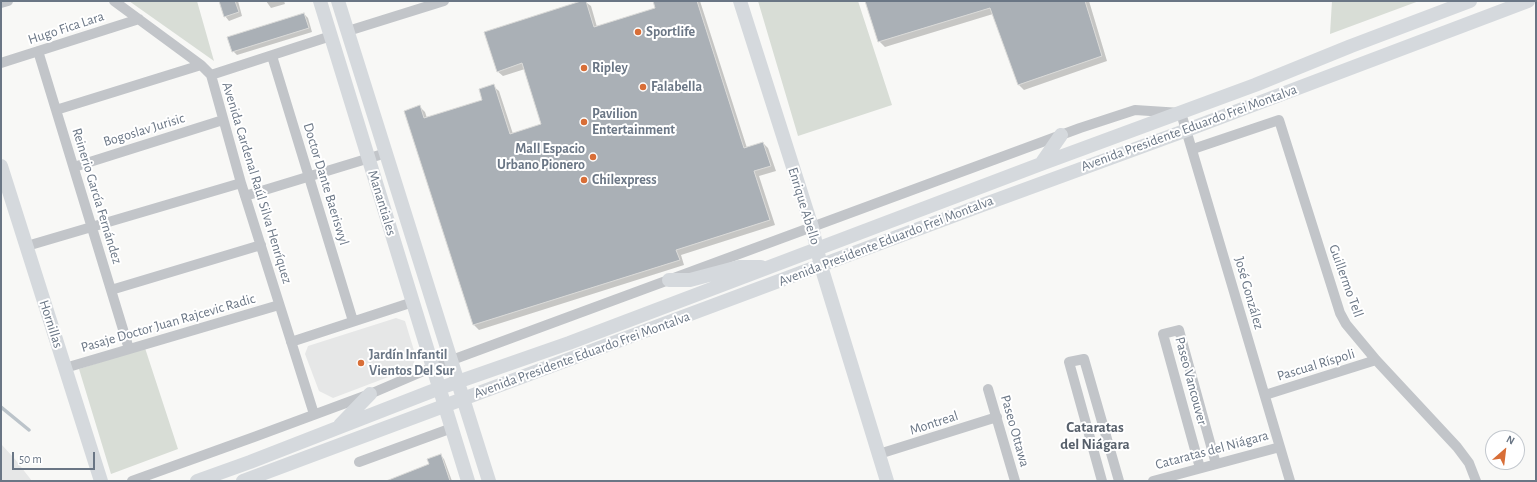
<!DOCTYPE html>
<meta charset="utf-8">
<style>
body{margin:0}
#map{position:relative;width:1537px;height:482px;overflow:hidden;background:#f8f8f6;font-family:"Alegreya Sans",sans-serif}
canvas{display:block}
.frame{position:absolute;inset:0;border:2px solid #6a7685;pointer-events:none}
.north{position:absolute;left:1485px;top:430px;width:40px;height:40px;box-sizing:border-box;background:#fff;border:1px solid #c3c8ce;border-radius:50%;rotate:28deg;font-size:11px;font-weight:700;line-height:16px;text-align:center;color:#6a7685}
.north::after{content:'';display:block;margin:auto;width:14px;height:18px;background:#d86e37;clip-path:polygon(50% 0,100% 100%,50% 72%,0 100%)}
.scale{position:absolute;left:12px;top:452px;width:83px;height:18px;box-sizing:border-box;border:2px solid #6a7685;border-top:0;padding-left:5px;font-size:12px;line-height:14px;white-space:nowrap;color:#6a7685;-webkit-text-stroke:3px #fff;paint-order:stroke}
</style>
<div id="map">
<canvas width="1537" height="482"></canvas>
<div class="frame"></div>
<div class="north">N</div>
<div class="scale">50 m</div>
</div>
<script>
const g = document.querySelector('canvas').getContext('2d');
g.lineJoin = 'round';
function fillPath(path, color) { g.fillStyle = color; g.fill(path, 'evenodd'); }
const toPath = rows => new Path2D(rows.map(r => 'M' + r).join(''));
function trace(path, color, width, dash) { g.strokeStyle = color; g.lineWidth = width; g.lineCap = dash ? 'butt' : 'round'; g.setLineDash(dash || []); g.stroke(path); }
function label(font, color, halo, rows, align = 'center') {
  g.font = font + ' "Alegreya Sans",sans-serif'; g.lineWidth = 4; g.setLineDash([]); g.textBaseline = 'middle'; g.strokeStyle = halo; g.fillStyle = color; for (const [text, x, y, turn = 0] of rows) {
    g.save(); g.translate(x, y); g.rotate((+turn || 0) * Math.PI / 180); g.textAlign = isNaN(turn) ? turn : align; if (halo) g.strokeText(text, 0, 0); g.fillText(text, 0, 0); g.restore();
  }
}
const built = toPath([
 [396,318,405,321,416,357,412,368,333,398,319,391,305,354,308,346],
 [1,444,14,458,32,481,1,481]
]);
const green = toPath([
 [129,1,197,1,214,61],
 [758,1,858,1,892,105,798,136],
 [1332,1,1419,1,1330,34],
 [145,348,178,449,111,474,79,369]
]);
const shadow = toPath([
 [220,1,238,1,242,16,229,21,225,16],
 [266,1,284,1,285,4,271,8],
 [584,1,591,6,597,27,657,8,654,1,700,1,747,148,763,143,768,148,776,171,759,176,775,225,681,255,684,265,479,330,474,325,420,107,425,112,427,118,484,101,493,86,499,91,513,134,543,125,525,69,503,76,497,71],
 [866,1,1089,1,1107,61,1024,90,1019,85,993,14,885,47,879,41],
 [304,14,308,18,312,32,237,55,233,51],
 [440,455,444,459,452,481,403,481,430,465]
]);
const stream = toPath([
 [1,407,29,430]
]);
const building = toPath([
 [219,1,235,1,239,12,224,17,219,1],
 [581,1,586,1,594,27,655,8,653,1,697,1,744,148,763,142,771,166,754,171,770,220,676,250,680,260,473,325,404,111,420,105,424,118,482,100,479,89,494,84,510,134,541,124,522,63,497,72,484,32,581,1],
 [865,1,1085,1,1102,56,1018,85,990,8,878,42,865,1],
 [304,13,309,28,232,52,227,37,304,13],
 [441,454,450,481,386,481,429,464,427,459,441,454]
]);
const street = toPath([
 [114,1,201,65,211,75,241,183,314,414],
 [1,3,8,1],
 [348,31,444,1],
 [38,51,129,349],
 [272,56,353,321],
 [1,63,139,19],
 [211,75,331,36],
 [56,110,201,65],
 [1193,149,1279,120,1340,313,1346,324,1376,360,1457,447,1469,463,1476,481],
 [74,167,223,120],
 [245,196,386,153],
 [27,246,241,183],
 [111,290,261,245],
 [291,342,413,302],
 [65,368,279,305],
 [988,389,1015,481],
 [1265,395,1376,360],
 [879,454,997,417],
 [359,462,452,428],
 [1200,468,1163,334,1179,330,1216,464],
 [132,481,254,437,370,394,433,367,1080,128,1135,110,1181,113,1290,481],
 [1102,481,1069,362,1084,359,1119,481],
 [1153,481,1280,447]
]);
const secondary = toPath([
 [320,1,468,481],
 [338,1,489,481],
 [740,1,812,227,821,266,887,481],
 [1041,164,1061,135],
 [1,166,101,481],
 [669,280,690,280,739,267,761,267],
 [340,425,370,394],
 [197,481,250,462,440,388,569,343,1041,164,1255,85,1351,46,1470,1],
 [243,481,977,207,1187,130,1528,1]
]);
const markers = [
 [638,32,4,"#d86e37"],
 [584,68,4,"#d86e37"],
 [643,87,4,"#d86e37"],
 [584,122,4,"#d86e37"],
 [593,157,4,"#d86e37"],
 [584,180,4,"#d86e37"],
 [361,363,4,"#d86e37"]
];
const streetNames = [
 ["Hugo Fica Lara",66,28,-18],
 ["Avenida Presidente Eduardo Frei Montalva",1189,128,-20],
 ["Bogoslav Jurisic",144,130,-17],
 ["Avenida Cardenal Raúl Silva Henríquez",257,183,73],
 ["Doctor Dante Baeriswyl",326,184,73],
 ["Reinerio García Fernández",97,196,73],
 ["Manantiales",382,203,73],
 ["Enrique Abello",804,206,73],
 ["Avenida Presidente Eduardo Frei Montalva",886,241,-21],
 ["Guillermo Tell",1346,281,70],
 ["José González",1249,293,74],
 ["Pasaje Doctor Juan Rajcevic Radic",168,323,-16],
 ["Hornillas",51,324,72],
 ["Avenida Presidente Eduardo Frei Montalva",582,355,-20],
 ["Pascual Ríspoli",1316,365,-17],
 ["Paseo Vancouver",1191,381,75],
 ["Montreal",934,423,-18],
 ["Paseo Ottawa",1015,431,74],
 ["Cataratas del Niágara",1212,450,-15]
];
const poiNames = [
 ["Sportlife",646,32],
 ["Ripley",592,68],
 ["Falabella",651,87],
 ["Pavilion",592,114],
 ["Entertainment",592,130],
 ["Mall Espacio",585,149,"right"],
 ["Urbano Pionero",585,165,"right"],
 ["Chilexpress",592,180],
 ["Jardín Infantil",369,355],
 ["Vientos Del Sur",369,371]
];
const neighbourhoodNames = [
 ["Cataratas",1095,427],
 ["del Niágara",1095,444]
];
fillPath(built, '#e6e7e7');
fillPath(green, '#d8ddd6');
fillPath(shadow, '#0003');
trace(stream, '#bcc4ca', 3.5);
fillPath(building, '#aab0b6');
trace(building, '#dadad8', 1);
trace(street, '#c2c5c9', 10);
trace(secondary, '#d5d9dd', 14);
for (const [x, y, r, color] of markers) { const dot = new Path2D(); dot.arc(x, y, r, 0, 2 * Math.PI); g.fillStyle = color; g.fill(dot); trace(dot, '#fff', 1.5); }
label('14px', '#6a7685', '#fff', streetNames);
label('bold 14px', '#6a7685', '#fff', poiNames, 'left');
label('bold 15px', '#57606b', '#fff', neighbourhoodNames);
</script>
